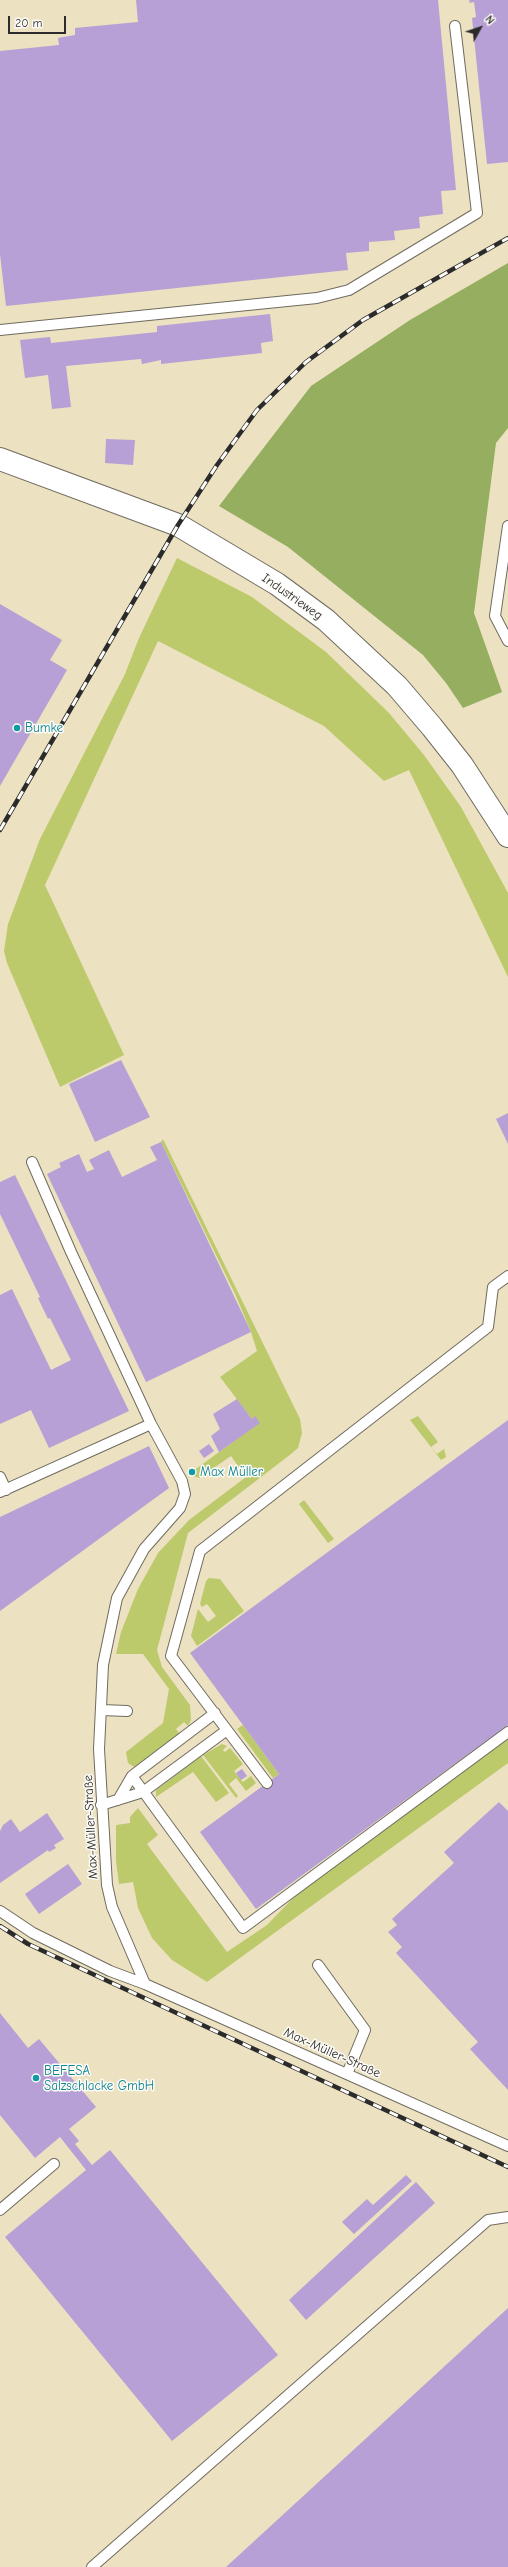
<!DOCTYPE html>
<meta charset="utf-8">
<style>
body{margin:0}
#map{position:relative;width:508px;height:2567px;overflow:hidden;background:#ece1c0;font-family:"Comic Neue",sans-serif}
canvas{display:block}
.north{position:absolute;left:460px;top:8px;width:40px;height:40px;-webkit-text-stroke:3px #fdfcf7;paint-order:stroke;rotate:50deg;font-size:11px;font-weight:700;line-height:16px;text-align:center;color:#2b2b2b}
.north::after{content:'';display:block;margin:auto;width:14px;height:18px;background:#2b2b2b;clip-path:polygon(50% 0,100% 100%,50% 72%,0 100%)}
.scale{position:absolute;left:8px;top:16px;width:58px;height:18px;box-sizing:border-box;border:2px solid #2b2b2b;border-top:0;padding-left:5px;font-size:12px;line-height:14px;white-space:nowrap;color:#2b2b2b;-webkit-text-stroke:3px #fdfcf7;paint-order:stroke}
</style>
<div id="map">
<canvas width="508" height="2567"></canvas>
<div class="north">N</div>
<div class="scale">20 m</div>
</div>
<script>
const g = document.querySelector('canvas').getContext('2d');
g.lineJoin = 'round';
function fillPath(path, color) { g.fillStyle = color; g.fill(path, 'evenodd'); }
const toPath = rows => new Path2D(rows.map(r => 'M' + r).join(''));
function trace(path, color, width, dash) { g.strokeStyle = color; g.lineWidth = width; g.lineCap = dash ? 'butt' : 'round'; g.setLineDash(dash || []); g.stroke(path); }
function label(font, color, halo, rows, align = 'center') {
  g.font = font + ' "Comic Neue",sans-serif'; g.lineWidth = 3; g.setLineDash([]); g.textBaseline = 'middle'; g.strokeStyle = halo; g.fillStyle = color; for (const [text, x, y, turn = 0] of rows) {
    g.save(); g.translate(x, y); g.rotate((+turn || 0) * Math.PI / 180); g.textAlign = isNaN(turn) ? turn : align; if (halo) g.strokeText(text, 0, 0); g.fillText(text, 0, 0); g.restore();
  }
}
const green = toPath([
 [177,558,252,597,326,652,389,713,424,755,461,807,508,893,508,977,409,770,384,781,324,726,158,641,45,885,124,1055,60,1087,7,963,4,951,8,924,40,839,125,674,139,638],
 [163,1139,300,1419,302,1433,298,1448,291,1454,188,1533,157,1650,162,1667,190,1705,191,1720,188,1726,184,1722,176,1729,180,1734,134,1767,128,1763,126,1752,163,1723,169,1689,143,1654,116,1654,121,1632,138,1589,158,1553,189,1520,246,1477,231,1456,199,1478,189,1474,259,1423,255,1417,252,1419,220,1377,257,1351,251,1332,236,1296,161,1142],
 [418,1416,438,1442,431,1447,437,1454,444,1449,446,1457,441,1460,410,1420],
 [304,1500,334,1539,328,1543,299,1504],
 [209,1578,220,1579,244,1611,197,1646,191,1636,198,1609,208,1622,216,1616,207,1604,202,1607,200,1604,206,1581],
 [243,1725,279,1774,273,1778,237,1729],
 [508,1739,508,1763,207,1982,172,1960,152,1938,138,1908,133,1882,119,1884,116,1861,116,1825,130,1823,130,1817,138,1808,158,1835,147,1844,227,1952,267,1925,297,1894],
 [222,1744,227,1746,223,1750,225,1752,230,1748,243,1764,234,1771,243,1782,251,1776,256,1783,246,1791,236,1778,229,1784,238,1796,236,1798,203,1755],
 [201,1756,229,1793,216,1802,193,1772,156,1797,156,1790]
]);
const forest = toPath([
 [508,263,508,428,496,443,474,613,502,692,463,708,446,683,423,655,288,547,219,506,311,386,410,320]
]);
const building = toPath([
 [136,0,438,0,456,190,441,191,443,214,419,217,420,228,394,231,395,240,369,242,369,251,346,253,348,270,6,306,0,254,0,51,59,45,58,38,75,35,75,28,138,22],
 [469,0,508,0,508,162,487,164,472,18,476,17,474,2,470,3],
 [270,314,273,341,261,343,262,353,161,364,161,360,142,364,141,359,66,366,71,407,52,409,48,375,25,378,20,340,50,337,51,343,157,332,157,326],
 [106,439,135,440,133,465,105,463],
 [0,604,62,640,50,660,67,670,0,786],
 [121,1060,150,1117,95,1142,69,1084],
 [508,1113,508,1144,496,1119],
 [161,1142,251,1332,146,1382,47,1174,61,1167,59,1163,79,1154,87,1172,94,1169,89,1160,109,1150,122,1177,157,1160,150,1147],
 [15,1175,129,1411,49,1448,31,1410,0,1424,0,1295,12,1289,51,1370,71,1360,50,1318,48,1319,38,1298,40,1297,0,1214,0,1182],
 [237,1399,252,1419,255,1416,260,1423,219,1452,211,1436,220,1429,213,1414],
 [508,1420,508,1725,256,1909,200,1832,279,1774,190,1653],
 [209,1444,214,1451,204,1458,199,1451],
 [149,1446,169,1488,0,1611,0,1517],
 [242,1769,247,1776,241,1780,236,1773],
 [499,1802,508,1811,508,2090,470,2049,478,2042,396,1953,402,1947,388,1932,397,1925,392,1919,454,1863,444,1852],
 [47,1813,64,1839,54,1845,56,1848,49,1852,48,1850,0,1883,0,1831,3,1825,11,1819,20,1832],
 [68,1864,82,1884,39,1914,25,1894],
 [0,2013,28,2048,39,2039,96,2107,69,2129,79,2141,75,2144,92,2165,110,2150,278,2355,172,2441,5,2237,86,2170,60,2137,35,2158,0,2115],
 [406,2175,412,2181,354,2234,342,2222,367,2199,373,2205],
 [416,2182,435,2203,306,2320,289,2300],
 [508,2308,508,2567,226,2567]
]);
const service = toPath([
 [0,330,317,298,349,290,477,213,455,26],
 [508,526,495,616,508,641],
 [32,1162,71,1252,151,1424,182,1481,185,1494,180,1508,144,1549,117,1598,103,1665,99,1749,107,1885,112,1907,145,1984],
 [0,1477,6,1490],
 [0,1492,151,1424],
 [101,1710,127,1711],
 [132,1776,243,1928,508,1732],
 [267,1783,171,1656,200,1551,488,1327,493,1287,508,1276],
 [118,1800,132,1776,215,1713],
 [101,1805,143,1792,227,1730],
 [0,1911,33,1933,110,1971,145,1984,508,2146],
 [318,1965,365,2030,347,2074],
 [0,2210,54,2164],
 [92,2567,488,2220,508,2217]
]);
const tertiary = toPath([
 [0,459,178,525,277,584,326,620,397,686,432,727,462,765,508,836]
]);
const rail = toPath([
 [0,830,178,525,217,465,257,410,306,362,363,320,508,238],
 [0,1926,28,1944,508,2167]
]);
const markers = [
 [17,728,4,"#0f9aa8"],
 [192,1472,4,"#0f9aa8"],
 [36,2078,4,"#0f9aa8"]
];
const streetNames = [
 ["Industrieweg",292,597,35],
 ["Max-Müller-Straße",91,1827,-93],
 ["Max-Müller-Straße",332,2053,24]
];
const cultureNames = [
 ["Bumke",25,728],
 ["Max Müller",200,1472],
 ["BEFESA",44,2071],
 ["Salzschlacke GmbH",44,2086]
];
fillPath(green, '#bcca6c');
fillPath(forest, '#95ae60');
fillPath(building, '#b6a0d5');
trace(service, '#6f6b5f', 12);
trace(tertiary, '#6f6b5f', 24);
trace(service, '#fff', 10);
trace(tertiary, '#fff', 22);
trace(rail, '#2b2b2b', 4.5);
trace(rail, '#fdfcf7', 3, [9]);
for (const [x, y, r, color] of markers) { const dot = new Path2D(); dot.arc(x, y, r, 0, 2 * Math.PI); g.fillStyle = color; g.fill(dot); trace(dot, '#fdfcf7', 1.5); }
label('13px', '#2b2b2b', '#fdfcf7', streetNames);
label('13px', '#0d838f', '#fdfcf7', cultureNames, 'left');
</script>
